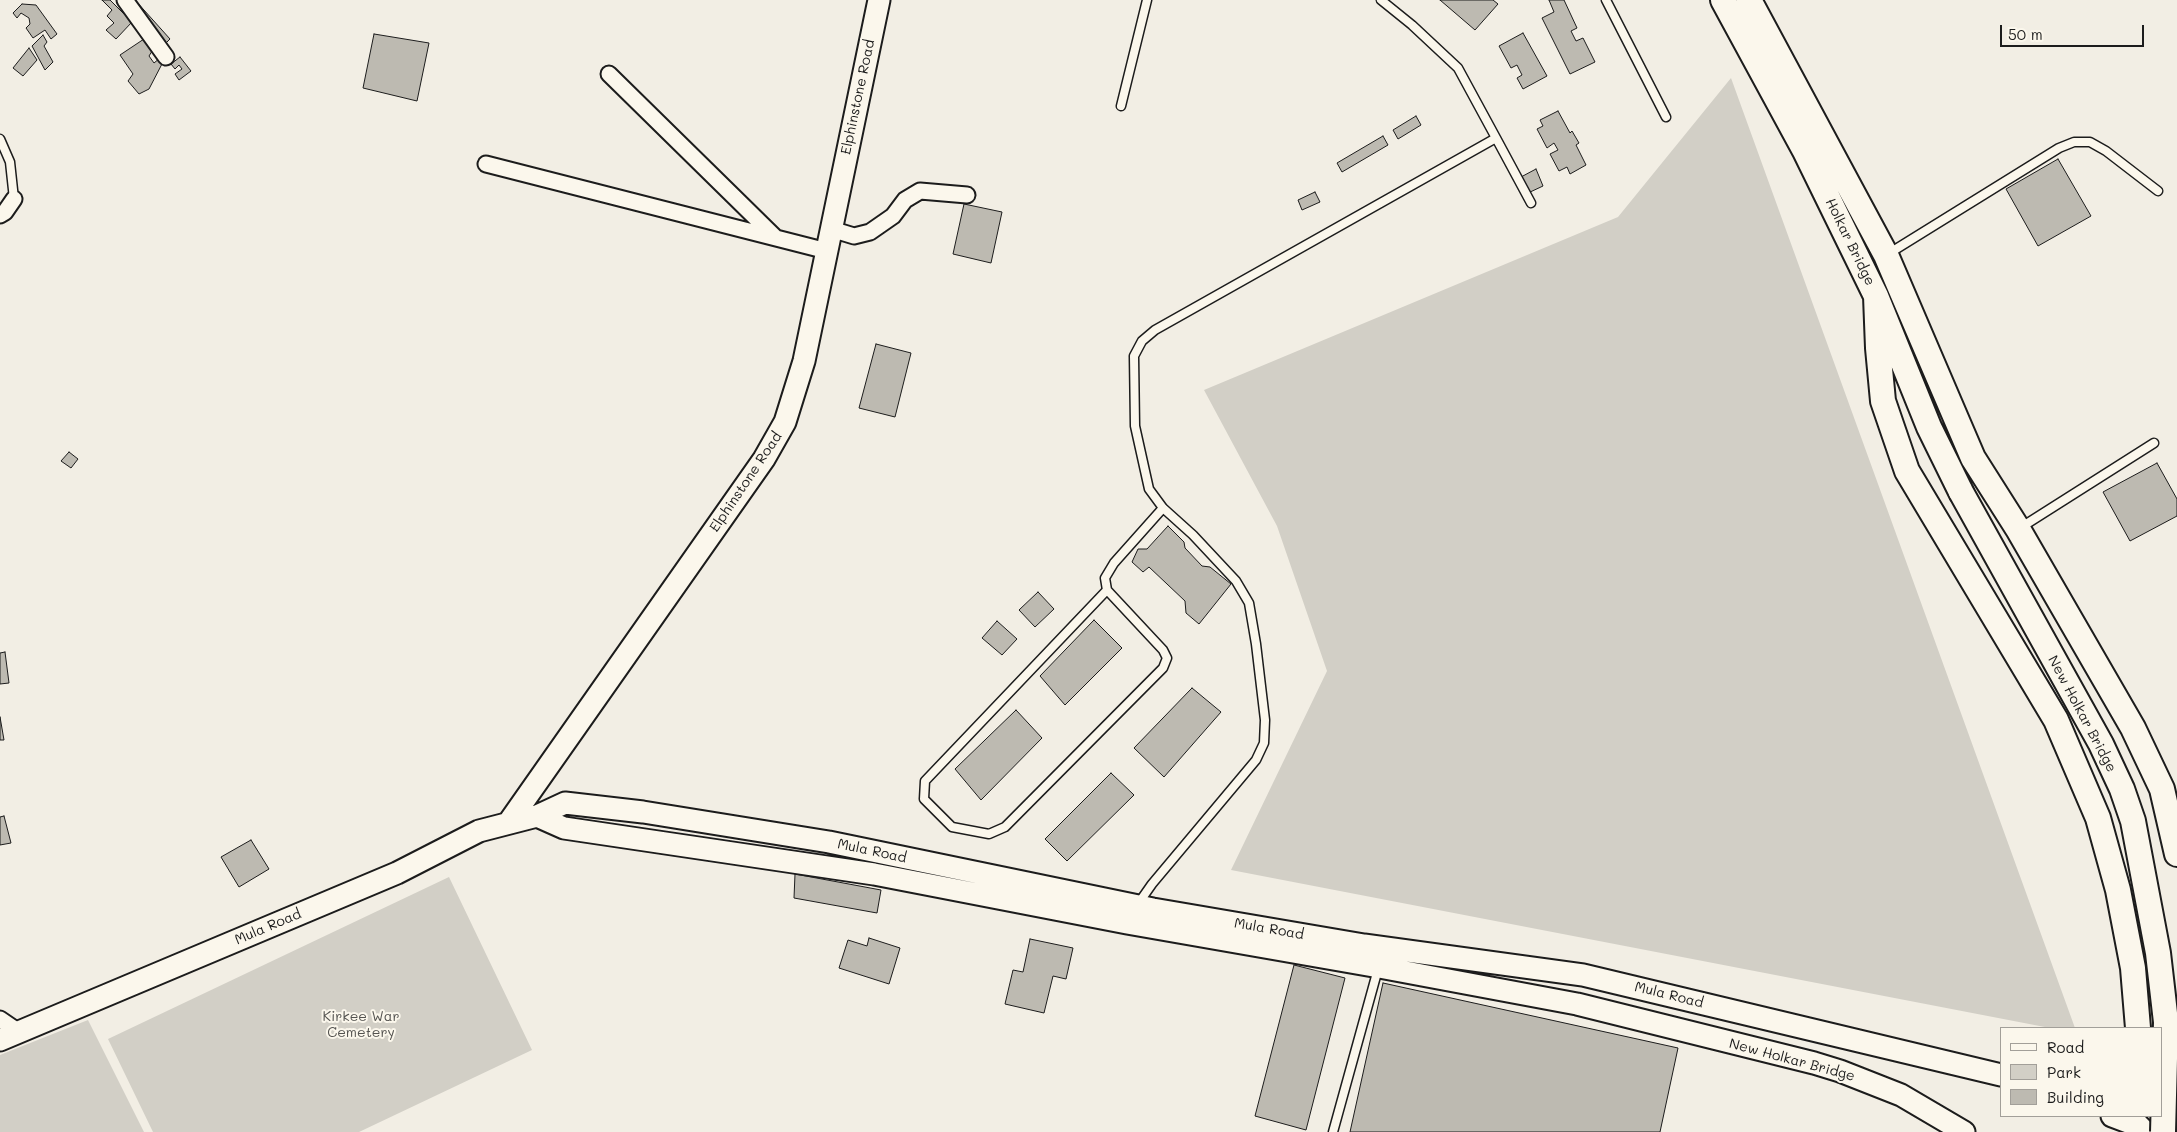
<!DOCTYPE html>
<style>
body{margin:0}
#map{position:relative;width:2177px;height:1132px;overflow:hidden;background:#f2eee4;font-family:Mali,sans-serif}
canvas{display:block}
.legend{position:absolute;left:2000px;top:1027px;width:162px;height:90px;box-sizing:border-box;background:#fbf7ec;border:1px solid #a29f99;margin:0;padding:6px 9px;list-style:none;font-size:15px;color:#1c1c1c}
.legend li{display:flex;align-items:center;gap:10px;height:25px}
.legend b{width:25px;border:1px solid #a29f99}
.scale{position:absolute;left:2000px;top:25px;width:144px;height:22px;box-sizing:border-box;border:2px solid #1c1c1c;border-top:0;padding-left:6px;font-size:15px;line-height:18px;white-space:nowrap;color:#1c1c1c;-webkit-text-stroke:4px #fbf7ec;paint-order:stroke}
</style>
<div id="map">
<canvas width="2177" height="1132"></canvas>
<ul class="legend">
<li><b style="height:6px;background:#fbf7ec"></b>Road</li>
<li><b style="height:14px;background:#d2cfc6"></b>Park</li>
<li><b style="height:14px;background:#bdbab1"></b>Building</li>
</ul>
<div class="scale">50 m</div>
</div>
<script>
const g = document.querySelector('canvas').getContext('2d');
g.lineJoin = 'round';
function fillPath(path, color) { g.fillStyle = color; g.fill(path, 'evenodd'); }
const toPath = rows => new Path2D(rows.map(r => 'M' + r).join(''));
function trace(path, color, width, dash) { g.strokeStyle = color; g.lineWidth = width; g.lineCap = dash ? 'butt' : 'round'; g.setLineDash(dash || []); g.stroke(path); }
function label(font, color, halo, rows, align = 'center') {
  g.font = font + ' Mali,sans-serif'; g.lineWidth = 4; g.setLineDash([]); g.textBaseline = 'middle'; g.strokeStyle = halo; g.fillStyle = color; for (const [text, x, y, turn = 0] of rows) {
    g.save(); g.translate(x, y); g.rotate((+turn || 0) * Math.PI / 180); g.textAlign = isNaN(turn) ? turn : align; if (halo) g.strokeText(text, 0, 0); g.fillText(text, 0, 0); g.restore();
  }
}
const green = toPath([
 [1731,78,2075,1028,2050,1028,1231,870,1327,671,1277,526,1204,390,1618,217],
 [449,877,532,1050,359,1132,153,1132,108,1039],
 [88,1020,144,1132,0,1132,0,1055]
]);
const building = toPath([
 [102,0,110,0,132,22,116,39,106,30,114,23,107,16,112,10,102,0],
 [129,0,135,0,170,39,166,43,129,0],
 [1440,0,1493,0,1498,4,1475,30,1440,0],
 [1549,0,1564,0,1577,28,1571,31,1576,41,1583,38,1595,62,1570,74,1542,18,1554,12,1549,0],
 [22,4,36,5,57,34,51,39,45,30,33,38,26,28,30,24,29,18,21,13,17,18,13,13,22,4],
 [1523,33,1547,76,1523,89,1517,78,1522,75,1517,65,1511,68,1499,46,1523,33],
 [374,34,429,43,417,101,363,88,374,34],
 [43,35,47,42,44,46,53,62,45,70,32,46,43,35],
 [144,39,154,48,149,56,154,63,160,58,163,62,149,89,139,94,128,81,133,74,120,55,144,39],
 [29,48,37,60,23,76,13,68,29,48],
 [180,57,191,71,179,80,175,74,182,69,179,65,175,69,171,64,180,57],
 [1558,111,1570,133,1572,131,1579,143,1576,145,1586,165,1570,174,1567,167,1559,171,1550,154,1558,150,1554,143,1547,148,1537,129,1543,126,1540,120,1558,111],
 [1416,116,1421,125,1398,139,1393,130,1416,116],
 [1383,136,1388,145,1342,172,1337,163,1383,136],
 [2058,159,2091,216,2038,246,2006,189,2058,159],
 [1536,169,1543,186,1528,193,1521,177,1536,169],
 [1315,192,1320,202,1302,210,1298,200,1315,192],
 [964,204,1002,212,991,263,953,254,964,204],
 [876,344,911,353,895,417,859,408,876,344],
 [69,452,78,459,71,468,61,461,69,452],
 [2157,463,2177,499,2177,516,2130,541,2103,492,2157,463],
 [1168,526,1184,542,1185,548,1202,566,1210,567,1231,584,1199,624,1186,613,1185,601,1149,567,1143,572,1132,562,1138,549,1147,549,1168,526],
 [1038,592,1054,609,1035,627,1019,610,1038,592],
 [1094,620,1122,648,1065,705,1040,676,1094,620],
 [997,621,1017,639,1002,655,982,638,997,621],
 [5,652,9,683,0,684,0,653,5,652],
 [1192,688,1221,712,1164,777,1134,748,1192,688],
 [1016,710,1042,738,981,800,955,769,1016,710],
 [0,717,4,740,0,740,0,717],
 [1111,773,1134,795,1067,861,1045,839,1111,773],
 [4,816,11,843,0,845,0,817,4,816],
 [251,840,269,869,239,887,221,857,251,840],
 [795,874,881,890,877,913,794,898,795,874],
 [869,938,900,948,889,984,839,968,848,940,867,946,869,938],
 [1030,939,1073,948,1066,979,1053,976,1044,1013,1005,1004,1013,970,1023,972,1030,939],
 [1294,965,1345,978,1306,1130,1255,1116,1294,965],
 [1383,983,1678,1048,1660,1132,1350,1132,1383,983]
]);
const lane = toPath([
 [1606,0,1666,117],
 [1121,106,1147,0],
 [1496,138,1531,203],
 [0,139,10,162,14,199],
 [1888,254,2059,148,2074,142,2090,142,2106,151,2158,191],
 [2020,528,2154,443],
 [1107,590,925,781,924,799,952,827,989,834,1005,827,1163,668,1167,658,1163,650,1107,590,1105,578,1114,563,1163,508],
 [1138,904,1152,884,1256,760,1264,743,1265,720,1256,644,1249,603,1236,581,1193,535,1163,508,1149,489,1135,426,1134,356,1142,341,1155,330,1496,138,1458,68,1412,25,1381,0],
 [1333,1132,1378,969]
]);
const street = toPath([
 [125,0,166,57],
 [609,74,776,238],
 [486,164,827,251],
 [0,215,5,212,14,199],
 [831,229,854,236,870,232,893,216,905,200,920,191,967,195],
 [0,1019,19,1032]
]);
const secondary = toPath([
 [537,816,564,828,874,874,1127,923,1379,967,1577,1004,1814,1063,1840,1071,1901,1095,1964,1132],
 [509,822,764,459,785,422,804,361,879,0],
 [0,1040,397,873,479,831,537,816,565,803,643,812,829,842,1153,909,1364,945,1583,975,2001,1075],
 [2112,1116,2136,1125]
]);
const primary = toPath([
 [1723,0,1805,151,1876,296,1929,427,1961,492],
 [1749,0,1886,255,1973,458,2018,529,2133,728,2162,789,2177,854],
 [1876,296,1878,348,1883,401,1907,471,2056,720,2098,818,2118,890,2133,968,2138,1028],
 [2131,1116,2136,1125,2143,1132]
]);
const primaryBridge = toPath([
 [1961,492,2101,744,2122,789,2133,821,2158,953,2166,1022,2163,1132]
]);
const streetNames = [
 ["Elphinstone Road",858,97,-78],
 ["Holkar Bridge",1850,242,64],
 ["Elphinstone Road",746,482,-56],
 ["New Holkar Bridge",2082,714,62],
 ["Mula Road",872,851,12],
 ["Mula Road",268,927,-23],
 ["Mula Road",1269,929,10],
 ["Mula Road",1669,995,14],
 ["New Holkar Bridge",1792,1060,15]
];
const parkNames = [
 ["Kirkee War",361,1017],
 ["Cemetery",361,1033]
];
fillPath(green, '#d2cfc6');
fillPath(building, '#bdbab1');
trace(building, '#1c1c1c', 1);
trace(lane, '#1c1c1c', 11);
trace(street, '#1c1c1c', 19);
trace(secondary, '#1c1c1c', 25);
trace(primary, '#1c1c1c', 28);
trace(lane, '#fbf7ec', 8);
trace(street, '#fbf7ec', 15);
trace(secondary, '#fbf7ec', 21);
trace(primary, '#fbf7ec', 24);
trace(primaryBridge, '#1c1c1c', 28, []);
trace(primaryBridge, '#fbf7ec', 24);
label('14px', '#1c1c1c', '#fbf7ec', streetNames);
label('14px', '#53524f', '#fbf7ec', parkNames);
</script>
